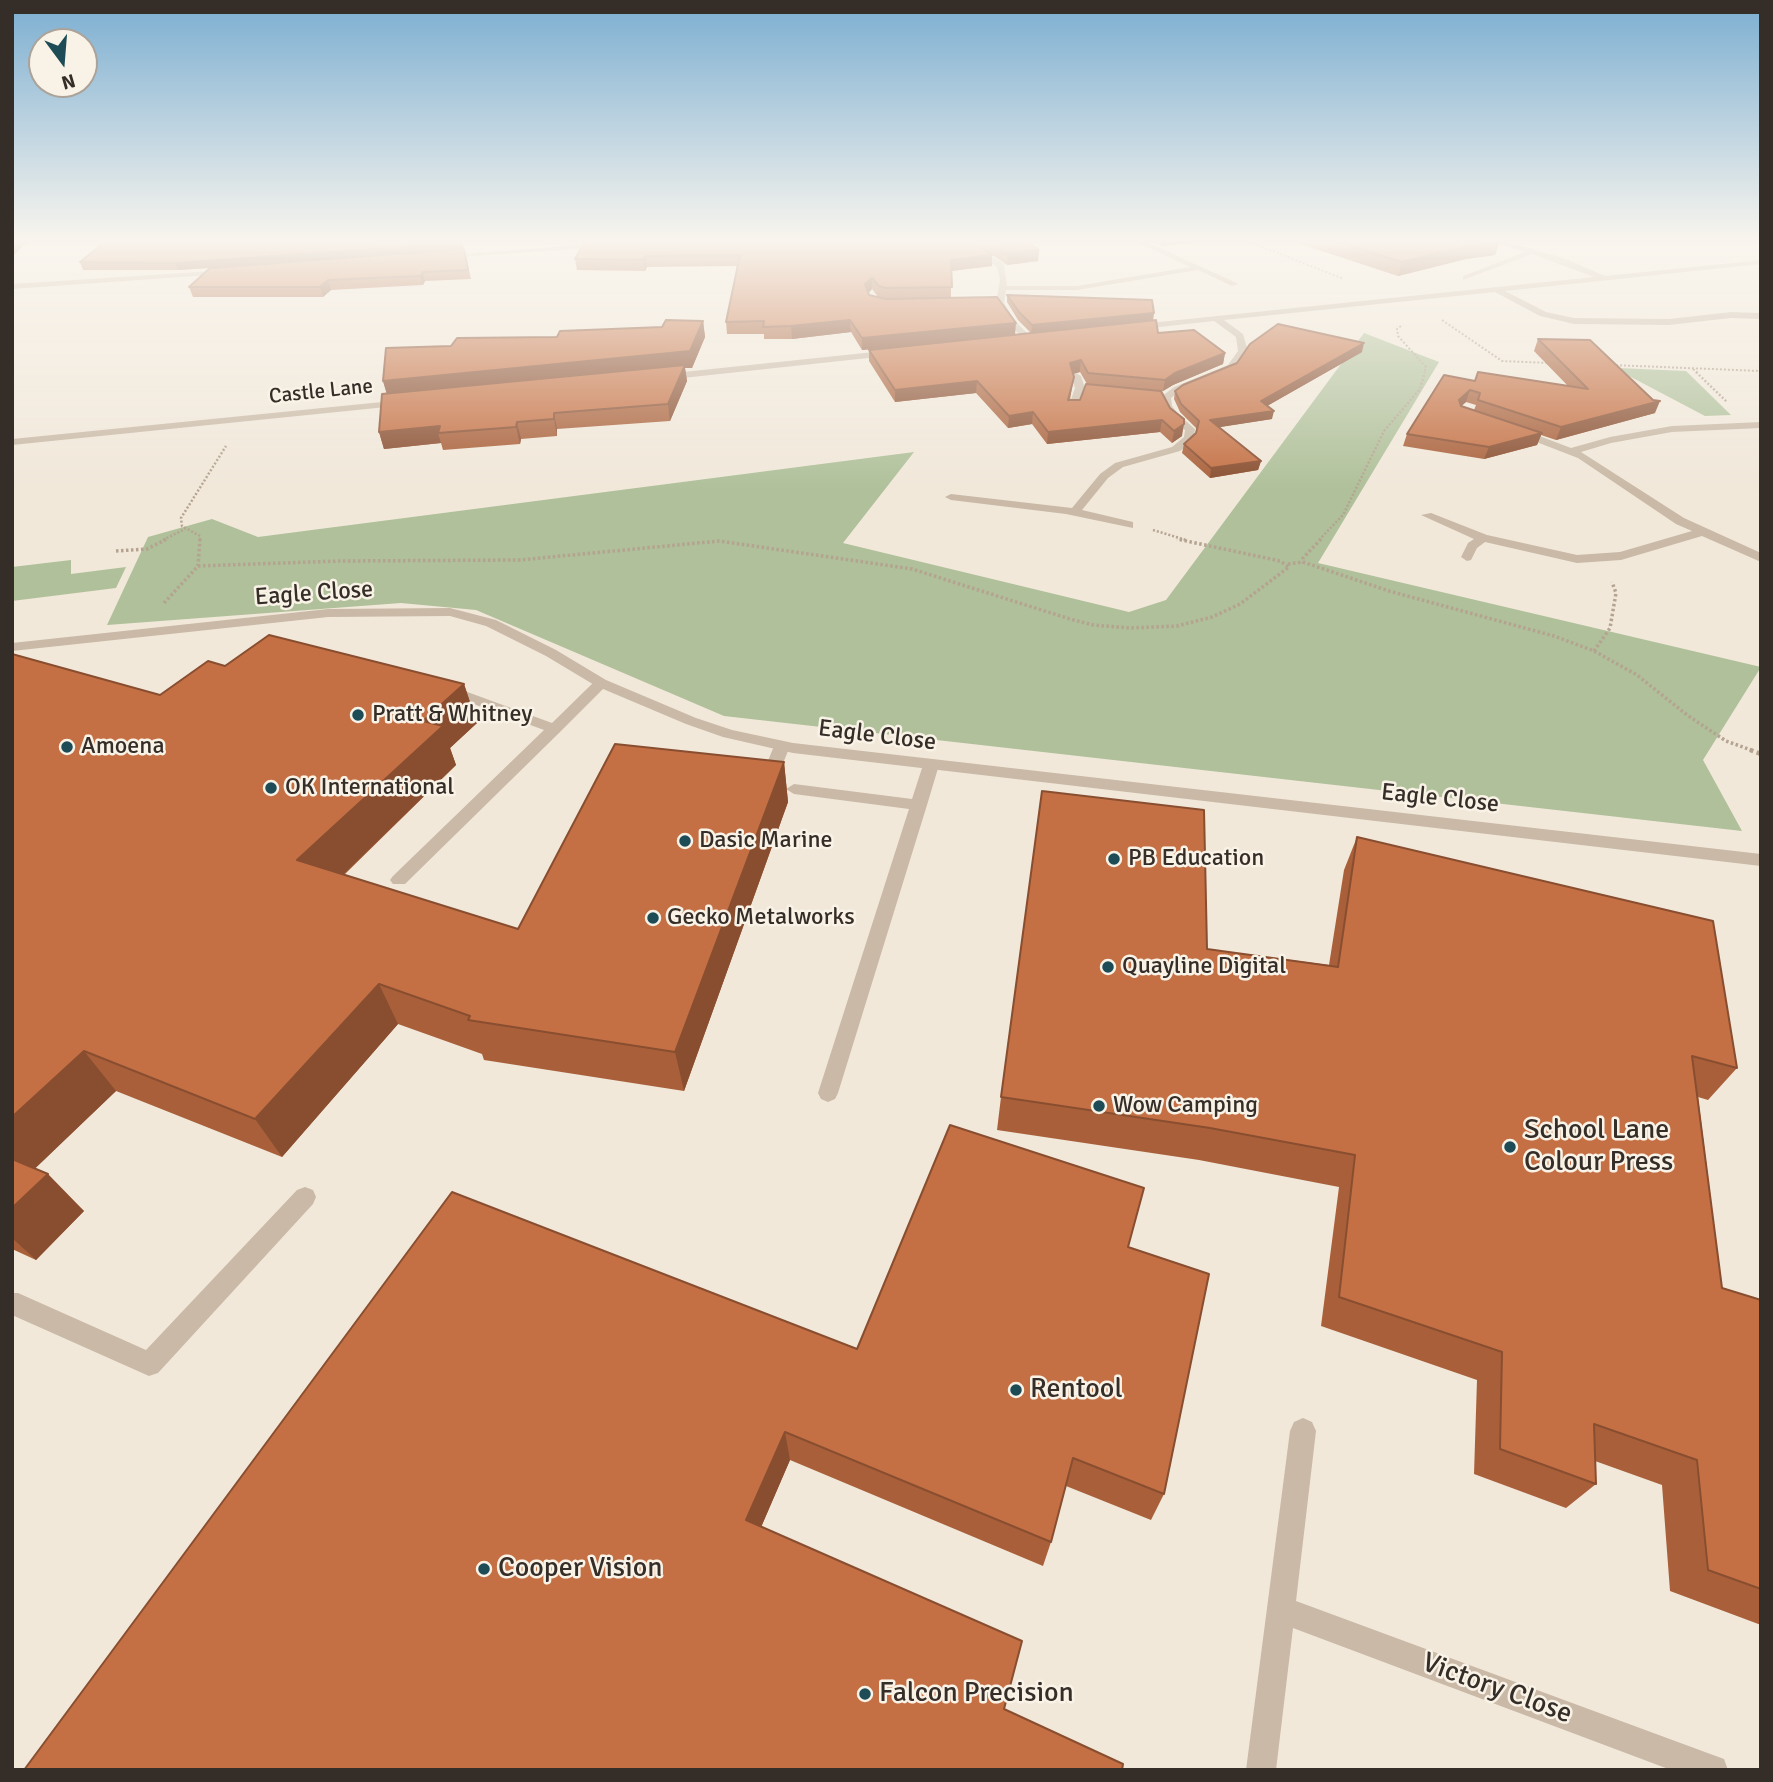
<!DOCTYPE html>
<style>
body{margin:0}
#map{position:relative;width:1773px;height:1782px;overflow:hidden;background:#f1e8da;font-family:Signika,sans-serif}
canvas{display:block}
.frame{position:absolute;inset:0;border:14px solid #352d27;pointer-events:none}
.north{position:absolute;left:28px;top:28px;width:70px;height:70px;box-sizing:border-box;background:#f9f2e6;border:2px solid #aba39a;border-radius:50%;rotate:164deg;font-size:19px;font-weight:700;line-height:28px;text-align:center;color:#352d27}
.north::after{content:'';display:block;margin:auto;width:24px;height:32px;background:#1d4c56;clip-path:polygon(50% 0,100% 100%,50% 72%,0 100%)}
</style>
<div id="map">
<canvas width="1773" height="1782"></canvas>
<div class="frame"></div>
<div class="north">N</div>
</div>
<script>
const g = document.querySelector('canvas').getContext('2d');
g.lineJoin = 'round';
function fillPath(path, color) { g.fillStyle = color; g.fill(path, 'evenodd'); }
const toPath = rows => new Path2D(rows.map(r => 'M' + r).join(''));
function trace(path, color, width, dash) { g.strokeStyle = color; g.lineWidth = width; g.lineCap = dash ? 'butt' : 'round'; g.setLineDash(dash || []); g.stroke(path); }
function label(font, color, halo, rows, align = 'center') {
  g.font = font + ' Signika,sans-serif'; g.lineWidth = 5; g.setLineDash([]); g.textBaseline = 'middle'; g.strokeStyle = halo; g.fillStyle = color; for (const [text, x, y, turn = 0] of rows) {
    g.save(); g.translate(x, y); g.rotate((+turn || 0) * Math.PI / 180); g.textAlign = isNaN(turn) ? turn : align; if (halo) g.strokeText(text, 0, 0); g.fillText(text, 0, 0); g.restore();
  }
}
const green = toPath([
 [1364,333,1439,362,1318,563,1761,667,1703,760,1742,831,724,716,476,610,401,603,107,625,148,537,212,519,258,537,914,452,843,543,1129,612,1166,600],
 [1619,368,1686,371,1731,415,1705,416,1629,376],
 [71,560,71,574,126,567,116,588,12,601,12,567]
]);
const pathFar3 = toPath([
 [1247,241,1344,279],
 [1442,320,1502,361,1550,363],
 [1401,326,1397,329,1398,336,1426,367,1424,373],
 [1612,365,1761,371],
 [1693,369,1698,373]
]);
const pathFar2 = toPath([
 [1696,372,1727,402],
 [1153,530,1186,540],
 [163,540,185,529],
 [200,540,200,536,182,526,181,518,226,446],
 [1319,540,1343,515,1384,431,1420,389,1425,372]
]);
const pathFar1 = toPath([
 [1321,539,1303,558,1303,562,1389,591,1554,636,1594,651,1637,675,1687,715,1726,741,1754,751],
 [116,551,147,549,167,539],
 [1288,564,1303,562],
 [198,566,339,561,519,560,719,541,912,569,1070,619,1093,625,1130,628,1177,626,1212,617,1240,604,1289,567,1280,561,1177,539],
 [164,603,198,566,200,539],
 [1594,651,1610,628,1616,593,1612,582]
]);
const path = toPath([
 [1750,750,1761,754]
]);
const service = toPath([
 [601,679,608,683,606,686,560,732,405,884,393,884,390,880,393,876,544,730,441,692,439,689,441,686,451,686,552,723,596,680,601,679],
 [782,741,790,746,775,783,767,788,761,787,759,783,774,746,782,741],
 [931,760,939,765,927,805,838,1093,835,1099,828,1102,821,1099,818,1093,909,809,794,794,786,789,794,784,912,799,923,765,931,760],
 [305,1187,313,1190,316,1197,313,1204,158,1373,149,1376,12,1315,12,1293,18,1293,146,1350,297,1190,305,1187],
 [1303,1418,1312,1422,1316,1431,1296,1601,1713,1755,1724,1759,1728,1770,1671,1770,1293,1628,1276,1770,1246,1770,1290,1431,1294,1422,1303,1418]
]);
const minor = toPath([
 [960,241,968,241,1004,264,1007,286,1077,286,1190,267,1135,241,1144,241,1239,284,1232,286,1198,270,1077,290,1006,290,1004,303,1016,322,1033,339,1028,342,1009,325,996,303,1000,280,997,267,960,241],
 [1493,241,1504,241,1566,259,1605,276,1761,260,1761,264,1505,291,1546,312,1574,318,1669,319,1731,312,1761,313,1761,319,1731,318,1669,325,1574,324,1540,316,1495,292,1224,320,1243,334,1248,351,1234,369,1180,391,1171,398,1172,406,1178,414,1195,429,1193,440,1180,451,1123,467,1108,478,1082,510,1133,522,1133,528,1066,514,951,500,945,497,951,494,1072,508,1100,474,1115,463,1172,447,1184,437,1185,430,1170,418,1162,406,1161,397,1174,387,1228,365,1238,351,1236,337,1214,321,1133,330,1130,329,1130,325,1594,277,1532,254,1463,280,1463,276,1525,252,1493,241],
 [606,243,609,247,442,258,438,256,606,243],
 [228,270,225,274,12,289,12,284,228,270],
 [893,350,898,353,896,355,664,380,659,377,664,374,893,350],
 [1076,373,1081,376,1085,388,1078,408,1073,411,1068,408,1075,388,1071,376,1076,373],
 [402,400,406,401,406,405,12,445,12,439,402,400],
 [1761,422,1761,428,1672,432,1611,443,1581,452,1684,518,1761,553,1761,562,1702,536,1621,560,1577,563,1485,542,1477,548,1471,560,1467,561,1461,557,1468,543,1474,539,1421,515,1431,513,1487,535,1577,555,1620,552,1692,531,1676,524,1578,458,1513,433,1513,429,1521,429,1571,448,1610,437,1672,426,1761,422],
 [450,608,496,620,556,650,606,680,696,718,732,730,793,743,1761,854,1761,866,793,753,723,737,686,724,596,686,546,656,486,626,450,616,328,617,12,651,12,643,328,609,450,608]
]);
const wall = toPath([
 [462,241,471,279,425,281,423,285,331,290,323,297,193,297,189,287,210,268,178,270,83,270,80,262],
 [585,241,992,266,951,271,951,298,1015,335,1158,333,1225,353,1223,364,1173,385,1163,391,1161,391,1182,436,1172,443,1160,432,1047,444,1032,424,1008,428,976,393,895,402,869,361,869,350,999,337,862,350,851,332,792,339,764,339,764,334,727,334,726,322,737,266,647,267,645,271,577,270,575,259],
 [872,289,878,297,869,295,869,293],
 [1080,372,1087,384,1080,400,1070,400,1072,388,1074,377,1073,374],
 [972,241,1026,241,1039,250,1038,261,1007,265],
 [1152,241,1213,241,1162,246],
 [1291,241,1500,241,1495,255,1466,259,1398,276],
 [1007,295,1153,321,1031,333,1018,320,1007,302],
 [703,321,705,337,692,368,685,368,687,381,670,421,557,429,557,436,521,439,520,444,443,450,441,443,384,449,379,432,387,394,383,381,451,346,662,327],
 [1538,339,1655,413,1556,440,1541,435,1537,445,1484,459,1403,446,1407,434,1475,381,1568,386,1534,351],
 [1466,402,1476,405,1474,410,1461,406],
 [1362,352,1267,406,1272,419,1219,427,1261,461,1258,470,1210,478,1182,453,1184,444,1196,433,1197,429,1180,412,1174,399,1175,391,1237,363],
 [12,654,160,695,225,666,464,684,477,723,450,748,456,765,344,875,518,929,784,762,788,802,684,1091,484,1060,482,1054,398,1024,282,1157,116,1091,35,1168,84,1211,36,1260,12,1249],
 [1357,837,1737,1068,1708,1100,1698,1097,1722,1288,1761,1300,1761,1625,1670,1591,1662,1485,1595,1461,1596,1484,1566,1508,1474,1474,1477,1380,1321,1326,1339,1187,1199,1160,997,1130,1001,1097,1207,949,1329,965,1344,870],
 [1128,1247,1164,1494,1151,1520,1066,1486,1051,1542,1043,1566,790,1460,761,1527,24,1770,857,1349]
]);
const shadedWall = toPath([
 [12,241,28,241,12,257],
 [462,241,464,250,178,270,175,263],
 [1163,241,1213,241,1162,246],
 [1500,241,1495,255,1466,259,1398,276,1402,262,1471,245],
 [1039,250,1038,261,1007,265,1007,253],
 [992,255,992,266,950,271,951,260],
 [646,256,647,267,645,271,643,260],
 [423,272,425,281,423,285,420,276],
 [872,278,872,289,865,296,865,284],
 [328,280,331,290,323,297,320,287],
 [1154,313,1153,321,1031,333,1032,325],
 [850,320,851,332,792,339,791,326],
 [703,321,705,337,692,368,685,368,687,381,670,421,668,404,388,398,383,381],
 [1016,323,1015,335,862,350,862,338],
 [1364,343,1362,352,1260,410,1261,401],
 [1225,353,1223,364,1173,385,1163,391,1165,380,1175,373],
 [1081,360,1080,372,1069,375,1070,363],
 [977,381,976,393,895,402,895,390],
 [1470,390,1466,402,1455,412,1459,400],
 [1660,401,1655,413,1556,440,1561,427],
 [1274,411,1272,419,1208,429,1210,420],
 [1033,412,1032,424,1008,428,1009,416],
 [554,413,557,429,557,436,554,419],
 [1162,420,1160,432,1047,444,1048,432],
 [517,422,521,439,520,444,516,427],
 [1184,424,1182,436,1172,443,1174,431],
 [440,426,438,433,441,443,384,449,379,432],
 [1542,433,1537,445,1484,459,1489,447],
 [1261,461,1258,470,1210,478,1211,468],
 [464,684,477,723,450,748,456,765,317,900,297,860,423,721],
 [784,762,788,802,684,1091,675,1052],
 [379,984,398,1024,282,1157,255,1119],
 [84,1051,116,1091,20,1183,12,1176,12,1117],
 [48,1174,84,1211,36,1260,12,1238,12,1208],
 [785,1432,790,1460,753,1546,746,1520]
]);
const building = toPath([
 [106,241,462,241,462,243,175,263,80,262,106,241],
 [585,241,971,241,992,255,951,260,952,287,886,288,879,286,872,278,865,284,869,295,886,299,997,297,1016,323,862,338,850,320,791,326,763,327,764,321,726,322,740,255,646,256,643,260,575,259,585,241],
 [988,241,1026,241,1039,250,1007,253,988,241],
 [1336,241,1500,241,1471,245,1402,262,1336,241],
 [464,249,468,270,423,272,420,276,328,280,320,287,189,287,210,268,464,249],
 [1007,295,1152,300,1154,313,1032,325,1019,312,1007,295],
 [666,320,703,321,690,351,383,381,386,348,451,346,457,338,557,337,560,331,662,327,666,320],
 [1156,320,1158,333,1194,330,1225,353,1175,373,1165,380,1088,373,1081,360,1070,363,1074,377,1068,400,1080,400,1086,384,1161,391,1170,408,1184,419,1184,424,1174,431,1162,420,1048,432,1033,412,1009,416,977,381,895,390,869,350,1156,320],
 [1278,324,1364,343,1261,401,1274,411,1210,420,1261,461,1211,468,1184,444,1196,433,1199,421,1181,404,1175,391,1183,385,1237,363,1250,344,1278,324],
 [1538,339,1590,340,1653,400,1660,401,1561,427,1478,400,1480,393,1470,390,1459,400,1461,406,1542,433,1489,447,1407,434,1444,375,1475,381,1478,372,1588,389,1538,339],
 [685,365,668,404,554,413,554,419,517,422,516,427,438,433,440,426,379,432,382,394,685,365],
 [269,635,464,684,423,721,443,726,297,860,518,929,615,744,784,762,675,1052,468,1020,470,1016,379,984,255,1119,84,1051,12,1117,12,654,160,695,208,661,225,666,269,635],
 [1042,791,1204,810,1207,949,1338,967,1357,837,1713,921,1737,1068,1692,1056,1722,1288,1761,1300,1761,1589,1708,1570,1697,1460,1594,1424,1596,1484,1500,1449,1502,1352,1339,1297,1355,1155,1210,1128,1001,1097,1042,791],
 [950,1125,1144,1188,1128,1247,1209,1274,1164,1494,1073,1458,1051,1542,785,1432,746,1520,1022,1641,1004,1709,1123,1764,1122,1770,24,1770,452,1192,857,1349,950,1125],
 [12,1159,48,1174,12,1208,12,1159]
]);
const markers = [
 [358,715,7,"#1d4c56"],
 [67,747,7,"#1d4c56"],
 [271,788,7,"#1d4c56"],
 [685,841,7,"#1d4c56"],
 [1114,859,7,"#1d4c56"],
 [653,918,7,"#1d4c56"],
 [1108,967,7,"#1d4c56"],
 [1099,1106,7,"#1d4c56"],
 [1510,1147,7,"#1d4c56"],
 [1016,1390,7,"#1d4c56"],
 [484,1569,7,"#1d4c56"],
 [865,1694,7,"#1d4c56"]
];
const farStreetnames = [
 ["Castle Lane",321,392,-6]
];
const streetNames = [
 ["Eagle Close",314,594,-4],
 ["Eagle Close",877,736,7],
 ["Eagle Close",1440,799,6]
];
const poiNames = [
 ["Pratt & Whitney",372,715],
 ["Amoena",81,747],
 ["OK International",285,788],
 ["Dasic Marine",699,841],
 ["PB Education",1128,859],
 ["Gecko Metalworks",667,918],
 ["Quayline Digital",1122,967],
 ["Wow Camping",1113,1106]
];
const nearPoinames = [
 ["School Lane",1524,1131],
 ["Colour Press",1524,1163],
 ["Rentool",1030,1390],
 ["Cooper Vision",498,1569],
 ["Falcon Precision",879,1694]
];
const nearStreetnames = [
 ["Victory Close",1497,1689,20]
];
fillPath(green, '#afc09a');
trace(pathFar3, '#b4a390', 2, [2, 2]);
trace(pathFar2, '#b4a390', 2.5, [2, 2]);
trace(pathFar1, '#b4a390', 3.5, [2.5, 2.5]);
trace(path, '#b4a390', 4.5, [3.5, 3.5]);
fillPath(service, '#c9b9a6');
fillPath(minor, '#c9b9a6');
fillPath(wall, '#a9603a');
fillPath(shadedWall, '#894e30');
fillPath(building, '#c47044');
trace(building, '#894e30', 2);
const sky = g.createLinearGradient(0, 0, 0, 490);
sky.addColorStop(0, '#7baed1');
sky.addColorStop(0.49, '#f9f5ee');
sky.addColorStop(1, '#f9f5ee00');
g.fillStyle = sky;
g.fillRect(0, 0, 1773, 490);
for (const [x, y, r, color] of markers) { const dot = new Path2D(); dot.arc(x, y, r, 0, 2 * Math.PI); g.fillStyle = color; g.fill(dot); trace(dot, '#f9f2e6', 2.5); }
label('21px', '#352d27', '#f9f2e6', farStreetnames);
label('24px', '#352d27', '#f9f2e6', streetNames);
label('24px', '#352d27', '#f9f2e6', poiNames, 'left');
label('28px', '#352d27', '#f9f2e6', nearPoinames, 'left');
label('28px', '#352d27', '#f9f2e6', nearStreetnames);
</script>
